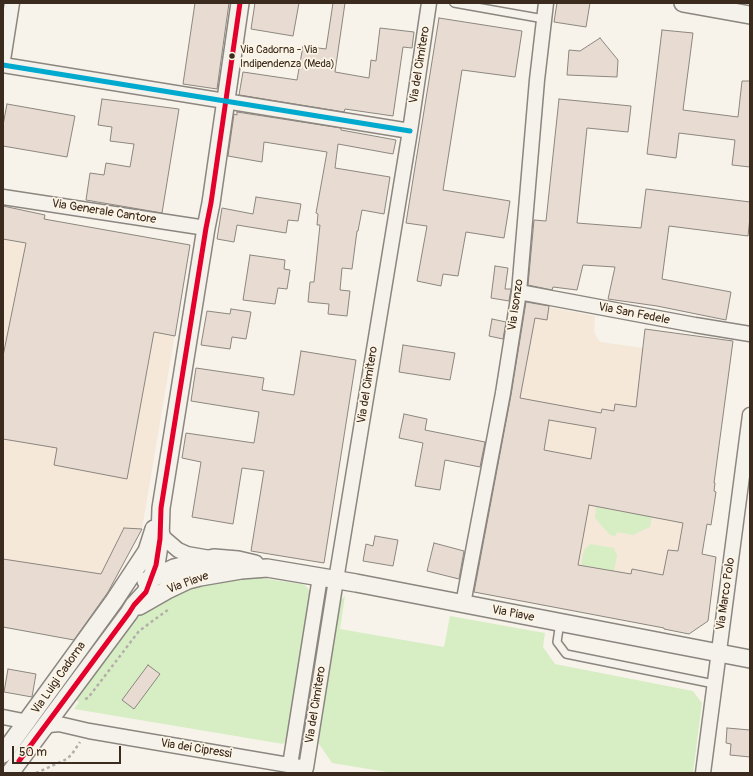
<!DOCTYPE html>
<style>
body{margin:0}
#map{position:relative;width:753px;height:776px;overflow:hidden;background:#f7f3ea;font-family:Pangolin,sans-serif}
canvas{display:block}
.frame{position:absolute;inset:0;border:4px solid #3b2a1e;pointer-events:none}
.scale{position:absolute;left:12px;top:746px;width:109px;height:18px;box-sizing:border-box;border:2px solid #3b2a1e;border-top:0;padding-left:5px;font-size:12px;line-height:14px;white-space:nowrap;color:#3b2a1e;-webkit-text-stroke:3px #fcf5e5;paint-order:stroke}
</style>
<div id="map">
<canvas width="753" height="776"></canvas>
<div class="frame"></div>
<div class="scale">50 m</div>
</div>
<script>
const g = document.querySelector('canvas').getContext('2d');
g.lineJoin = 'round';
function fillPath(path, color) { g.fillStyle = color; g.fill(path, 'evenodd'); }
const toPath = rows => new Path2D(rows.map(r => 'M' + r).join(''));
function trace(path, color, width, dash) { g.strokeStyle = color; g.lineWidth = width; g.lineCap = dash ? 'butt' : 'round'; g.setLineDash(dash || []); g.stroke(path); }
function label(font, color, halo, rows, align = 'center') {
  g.font = font + ' Pangolin,sans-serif'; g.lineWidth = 3.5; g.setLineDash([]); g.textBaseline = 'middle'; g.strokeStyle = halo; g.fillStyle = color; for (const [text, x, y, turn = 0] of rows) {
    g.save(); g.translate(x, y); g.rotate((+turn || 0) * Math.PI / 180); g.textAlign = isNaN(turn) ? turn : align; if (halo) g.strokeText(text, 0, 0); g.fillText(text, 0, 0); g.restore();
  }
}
const built = toPath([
 [3,206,45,215,48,220,190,245,142,529,97,612,77,640,3,627],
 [524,302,595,316,594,331,598,340,601,342,643,348,715,483,714,491,716,492,711,525,707,524,702,554,716,557,708,621,664,628,471,591]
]);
const green = toPath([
 [596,507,652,517,650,527,633,535,617,532,616,536,610,535,595,518],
 [590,544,614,548,617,556,614,571,581,565,584,550],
 [254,577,301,584,306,586,311,593,288,740,283,744,74,709,79,702,75,699,124,632,135,619,149,607,183,589,219,579],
 [345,596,340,629,444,647,450,616,545,633,543,647,555,664,693,691,702,703,693,773,393,773,332,763,317,741,338,602]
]);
const building = toPath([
 [195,3,229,3,217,89,183,84,195,3],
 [255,3,299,3,293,36,251,29,255,3],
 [333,3,345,3,335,72,369,78,371,60,376,61,380,28,414,32,412,48,403,47,393,116,345,109,344,112,239,95,243,72,297,80,303,46,326,49,333,3],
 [557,3,590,3,586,27,554,22,557,3],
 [439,18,522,31,515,77,462,70,443,190,510,201,504,238,466,232,458,276,443,274,441,286,417,281,427,226,406,223,439,18],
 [662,30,693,33,683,110,738,117,742,81,750,81,750,167,732,165,735,140,679,133,676,158,647,154,662,30],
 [600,38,618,60,617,77,567,75,569,50,580,51,600,38],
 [102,99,179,109,162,213,86,200,90,173,104,175,106,163,130,167,134,144,110,141,112,127,98,125,102,99],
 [559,99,631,106,628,132,587,128,577,223,641,228,646,189,750,202,750,217,748,236,669,226,662,279,731,292,726,320,657,306,608,299,615,267,583,265,577,290,553,287,552,290,528,285,534,220,546,221,559,99],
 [7,104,75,116,67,157,3,146,3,125,7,104],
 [237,112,341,128,341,130,396,140,393,154,338,144,335,168,390,177,384,214,362,210,358,231,357,231,352,269,342,268,340,290,350,291,347,316,328,314,329,304,308,302,310,282,314,282,320,225,317,225,318,214,316,213,327,152,264,142,262,162,228,156,234,114,237,115,237,112],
 [256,197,301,204,298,221,288,220,286,233,237,225,234,242,217,239,222,208,253,214,256,197],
 [3,206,45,215,44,219,190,245,175,336,154,332,127,479,54,465,57,448,3,439,3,356,26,243,3,239,3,206],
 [250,255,285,260,284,269,290,270,287,289,278,288,275,304,243,300,250,255],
 [495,266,508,268,505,289,511,289,509,301,491,298,495,266],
 [526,302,549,306,547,320,535,318,520,398,601,413,602,409,614,411,615,404,636,407,645,329,733,341,714,483,715,483,714,491,716,492,711,525,707,524,702,554,716,557,708,621,689,634,664,629,664,628,474,592,511,395,526,302],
 [549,420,596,428,591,459,544,450,549,420],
 [589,505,683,523,678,551,668,550,663,575,632,569,631,574,578,565,589,505],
 [231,309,251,312,246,339,232,337,230,349,201,345,207,311,230,314,231,309],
 [492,319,506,322,503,339,489,336,492,319],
 [403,345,455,353,450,380,399,372,403,345],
 [301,351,356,360,324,563,251,551,264,471,242,468,233,524,192,517,201,462,182,458,186,433,254,443,259,412,191,401,196,368,264,378,262,390,294,395,301,351],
 [404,414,427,419,425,430,485,442,480,467,445,460,440,490,415,486,423,443,399,438,404,414],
 [124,528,142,529,108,592,74,640,3,627,3,559,101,574,124,528],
 [375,536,398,540,393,566,363,561,366,544,373,546,375,536],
 [434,543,464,551,459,579,427,571,434,543],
 [148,665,160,674,134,709,122,700,148,665],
 [8,669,36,674,32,697,4,692,8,669],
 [727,728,750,730,750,757,730,755,731,744,726,743,727,728]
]);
const path = toPath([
 [85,699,88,698,139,631,169,609],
 [36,773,67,759,72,754,80,742]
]);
const service = toPath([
 [454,3,544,19],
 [560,622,557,642,566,654,714,684]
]);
const minor = toPath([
 [3,60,12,3],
 [3,65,410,131],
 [3,197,206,228],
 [519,292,695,325,750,334],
 [160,525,161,531,164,538,178,550,187,554,210,558],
 [463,604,503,393,519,292,537,80,546,3],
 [3,717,28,722],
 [41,731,49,725,59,724,89,731,306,768,336,580,410,131,429,3],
 [290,765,320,577],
 [703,773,750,415]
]);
const tertiary = toPath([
 [683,3,750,15],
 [146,581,174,568,214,558,238,560,255,564],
 [139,606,167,590,188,580,200,577,241,570,267,568,356,583,750,659],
 [3,754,114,601,147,551,154,529],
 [10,773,129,613,134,605,146,592,156,565,160,539,161,508,206,228,211,203,240,3]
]);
const bus1 = toPath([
 [19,761,129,613,134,605,146,592,156,565,160,539,161,508,206,228,211,203,240,3]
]);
const bus2 = toPath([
 [3,65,410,131]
]);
const markers = [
 [232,56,3.5,"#3b2a1e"]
];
const busNames = [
 ["Via Cadorna - Via",240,50],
 ["Indipendenza (Meda)",240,64]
];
const streetNames = [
 ["Via del Cimitero",420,65,-81],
 ["Via Generale Cantore",104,212,9],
 ["Via Isonzo",516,305,-82],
 ["Via San Fedele",634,314,11],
 ["Via del Cimitero",368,385,-81],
 ["Via Piave",188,583,-20],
 ["Via Marco Polo",726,594,-82],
 ["Via Piave",513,614,11],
 ["Via Luigi Cadorna",59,678,-55],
 ["Via del Cimitero",316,705,-81],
 ["Via dei Cipressi",196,749,9]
];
fillPath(built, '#f5e8d9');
fillPath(green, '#d7eec5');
fillPath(building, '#e8dcd2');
trace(building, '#8b867f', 1);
trace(service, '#8b867f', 10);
trace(minor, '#8b867f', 17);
trace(tertiary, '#8b867f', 20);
trace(path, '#b3afa9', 2.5, [3, 3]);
trace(service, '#f5f2ec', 7);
trace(minor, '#f5f2ec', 14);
trace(tertiary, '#f5f2ec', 17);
trace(bus1, '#e4002b', 5);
trace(bus2, '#00a9ce', 5);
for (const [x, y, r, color] of markers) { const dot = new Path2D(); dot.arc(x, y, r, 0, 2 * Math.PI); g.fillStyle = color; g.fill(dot); trace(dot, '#fcf5e5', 1.5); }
label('11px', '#3b2a1e', '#fcf5e5', busNames, 'left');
label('12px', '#3b2a1e', '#fcf5e5', streetNames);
</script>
